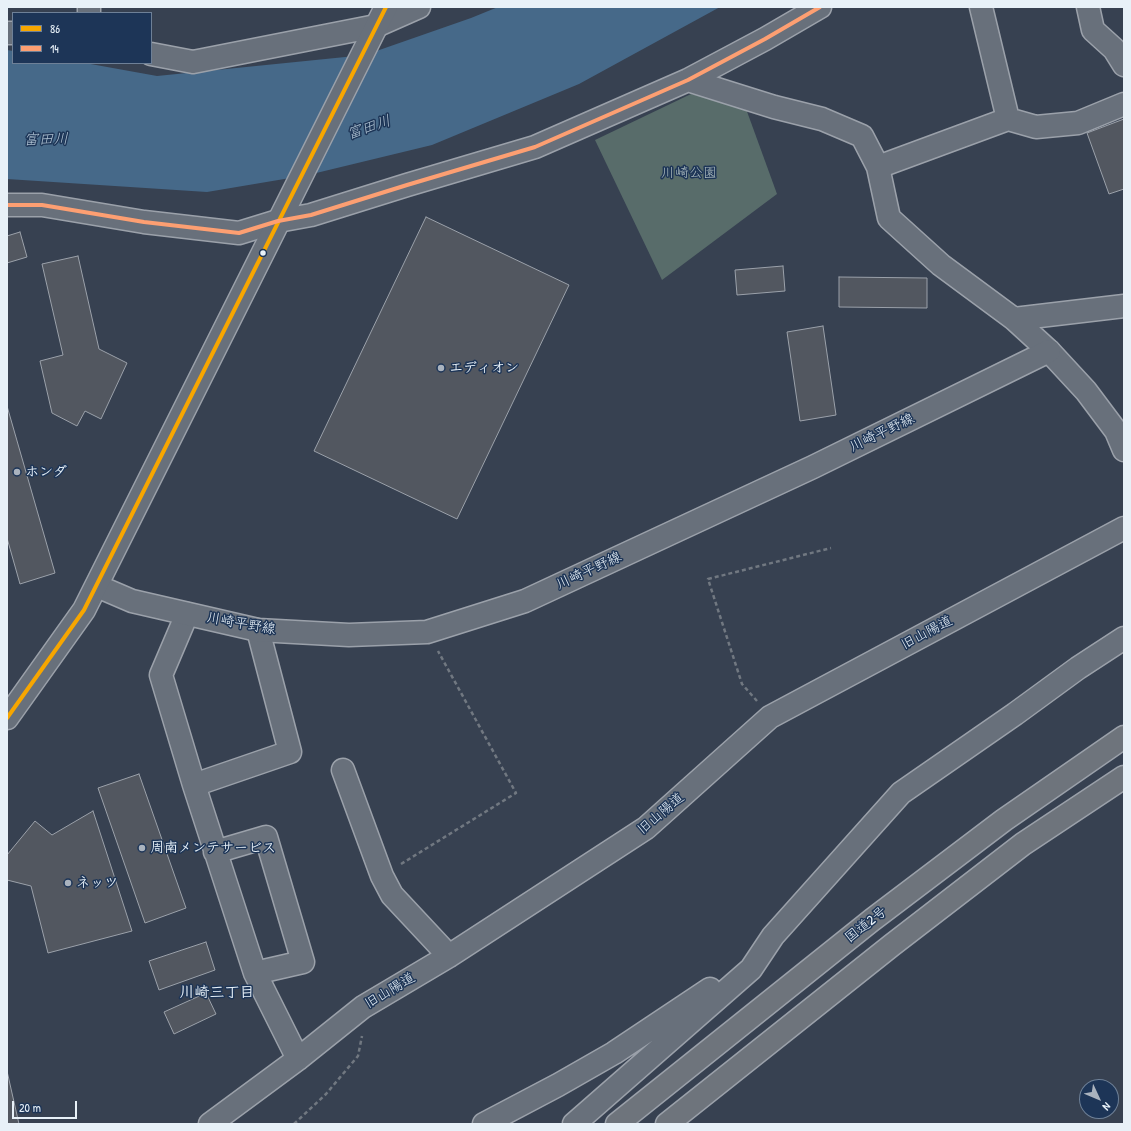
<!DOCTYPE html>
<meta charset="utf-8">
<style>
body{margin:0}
#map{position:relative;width:1131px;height:1131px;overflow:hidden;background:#374151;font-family:"Patrick Hand",sans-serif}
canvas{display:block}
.frame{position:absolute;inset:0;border:8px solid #e8f1f8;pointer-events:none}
.legend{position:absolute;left:12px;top:12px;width:140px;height:52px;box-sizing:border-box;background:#1d3557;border:1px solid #6e8097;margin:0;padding:5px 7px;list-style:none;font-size:12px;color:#e8f1f8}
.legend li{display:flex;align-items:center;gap:8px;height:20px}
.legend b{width:20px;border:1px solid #6e8097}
.north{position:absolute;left:1079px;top:1079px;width:40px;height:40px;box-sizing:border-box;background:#1d3557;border:1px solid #6e8097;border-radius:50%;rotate:134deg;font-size:11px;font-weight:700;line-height:16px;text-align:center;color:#e8f1f8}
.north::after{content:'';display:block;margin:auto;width:14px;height:18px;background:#aab3be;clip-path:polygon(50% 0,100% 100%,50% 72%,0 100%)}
.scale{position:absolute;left:12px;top:1101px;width:65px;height:18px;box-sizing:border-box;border:2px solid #e8f1f8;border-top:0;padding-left:5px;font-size:12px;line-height:14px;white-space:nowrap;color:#e8f1f8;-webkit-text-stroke:3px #1d3557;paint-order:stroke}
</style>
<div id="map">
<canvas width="1131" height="1131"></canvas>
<div class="frame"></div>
<ul class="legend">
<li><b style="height:5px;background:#f7a600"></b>86</li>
<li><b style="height:5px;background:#fd9f72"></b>14</li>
</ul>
<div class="north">N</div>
<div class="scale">20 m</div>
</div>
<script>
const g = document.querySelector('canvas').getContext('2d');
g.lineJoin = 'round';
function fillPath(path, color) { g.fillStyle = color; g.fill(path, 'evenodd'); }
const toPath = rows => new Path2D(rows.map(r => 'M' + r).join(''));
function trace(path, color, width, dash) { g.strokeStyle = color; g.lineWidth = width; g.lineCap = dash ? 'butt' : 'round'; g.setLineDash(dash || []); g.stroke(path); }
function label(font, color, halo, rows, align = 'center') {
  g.font = font + ' "Patrick Hand","Klee One",sans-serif'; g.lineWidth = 3; g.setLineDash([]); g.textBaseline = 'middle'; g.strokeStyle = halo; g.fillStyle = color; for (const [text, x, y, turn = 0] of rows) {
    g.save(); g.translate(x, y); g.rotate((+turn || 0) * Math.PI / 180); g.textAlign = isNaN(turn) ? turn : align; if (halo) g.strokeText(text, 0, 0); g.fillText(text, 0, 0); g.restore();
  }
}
const green = toPath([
 [691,94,745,106,777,194,662,280,595,140]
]);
const water = toPath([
 [498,7,720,7,579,84,432,145,308,175,207,192,7,179,7,50,13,51,13,63,85,63,157,76,365,55,471,18]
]);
const building = toPath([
 [1124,119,1124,189,1109,194,1087,133,1124,119],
 [426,217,569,285,457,519,314,451,426,217],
 [20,232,27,257,7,263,7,236,20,232],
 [78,256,99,349,127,363,101,419,85,411,77,426,52,413,40,361,63,355,42,264,78,256],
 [783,266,785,291,737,295,735,270,783,266],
 [839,277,927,278,927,308,839,307,839,277],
 [823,326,836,415,800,421,787,332,823,326],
 [7,406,55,573,20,584,7,538,7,406],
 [139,774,186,908,145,923,98,788,139,774],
 [93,811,132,931,48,953,31,886,7,880,7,855,35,821,52,835,93,811],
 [206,942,215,970,159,990,149,961,206,942],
 [206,993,216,1014,174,1034,164,1012,206,993],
 [7,1071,19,1124,7,1124,7,1071]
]);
const path = toPath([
 [757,701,742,684,708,579,831,548],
 [401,864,516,793,438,651],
 [294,1124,326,1094,358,1056,362,1036]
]);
const minor = toPath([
 [89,7,89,13],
 [981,7,1008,119],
 [1088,7,1093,30,1114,49,1124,65],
 [7,33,13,33],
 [151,54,193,62,376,26,419,7],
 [688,80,774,107,822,119,862,136,878,167,889,218,941,265,1014,319,1049,351,1086,391,1116,431,1124,450],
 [878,167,1008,119,1036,127,1078,123,1124,104],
 [7,205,42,205,144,222,239,233,278,221,311,215,407,185,535,147,688,80,765,39,820,7],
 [1014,319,1124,306],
 [187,614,161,675,194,785,255,973,298,1059],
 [343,770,382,876,392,895,449,956],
 [194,785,290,752,258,630],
 [215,852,266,837,303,962,255,973],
 [210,1124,298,1059,363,1007,449,956,646,828,770,717,1124,528],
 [484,1124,558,1085,614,1053,710,989],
 [574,1124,751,969,773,936,901,793,1015,714,1078,668,1124,638]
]);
const tertiary = toPath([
 [97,586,132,601,258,630,349,635,427,632,525,601,813,467,1049,351]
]);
const secondary = toPath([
 [7,718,84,610,386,7]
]);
const trunk = toPath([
 [617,1124,872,920,1004,820,1124,737],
 [667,1124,892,945,1023,844,1124,777]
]);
const bus1 = toPath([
 [7,718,84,610,386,7]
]);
const bus2 = toPath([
 [7,205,42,205,144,222,239,233,278,221,311,215,407,185,535,147,688,80,765,39,820,7]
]);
const markers = [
 [263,253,3.5,"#e8f1f8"],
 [441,368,4,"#aab3be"],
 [17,472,4,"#aab3be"],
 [142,848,4,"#aab3be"],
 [68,883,4,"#aab3be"]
];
const parkNames = [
 ["川崎公園",689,173]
];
const poiNames = [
 ["エディオン",449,368],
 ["ホンダ",25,472],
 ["周南メンテサービス",150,848],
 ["ネッツ",76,883]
];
const streetNames = [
 ["川崎平野線",882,433,-26],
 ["川崎平野線",589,571,-25],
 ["川崎平野線",241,624,10],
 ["旧山陽道",927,633,-28],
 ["旧山陽道",661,814,-40],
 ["国道2号",866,925,-38],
 ["旧山陽道",390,991,-31]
];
const waterNames = [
 ["富田川",369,128,-19],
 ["富田川",46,140,-1]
];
const neighbourhoodNames = [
 ["川崎三丁目",217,993]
];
fillPath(green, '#586c6a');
fillPath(water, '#466989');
fillPath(building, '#525760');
trace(building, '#9ba1aa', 1);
trace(minor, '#9ba1aa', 25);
trace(tertiary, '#9ba1aa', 25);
trace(secondary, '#9ba1aa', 25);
trace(trunk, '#9ba1aa', 25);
trace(path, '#717881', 2.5, [4, 3]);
trace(minor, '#68707b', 22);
trace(tertiary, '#68707b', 22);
trace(secondary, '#68707b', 22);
trace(trunk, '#6e747c', 22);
trace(bus1, '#f7a600', 4);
trace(bus2, '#fd9f72', 4);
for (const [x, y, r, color] of markers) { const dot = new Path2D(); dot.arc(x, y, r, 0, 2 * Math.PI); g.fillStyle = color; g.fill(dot); trace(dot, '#1d3557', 1.5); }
label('14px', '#b0bfc1', '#1d3557', parkNames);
label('bold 14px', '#e8f1f8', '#1d3557', poiNames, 'left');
label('14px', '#e8f1f8', '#1d3557', streetNames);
label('italic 15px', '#b0c3d3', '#1d3557', waterNames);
label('bold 15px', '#e8f1f8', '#1d3557', neighbourhoodNames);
</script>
